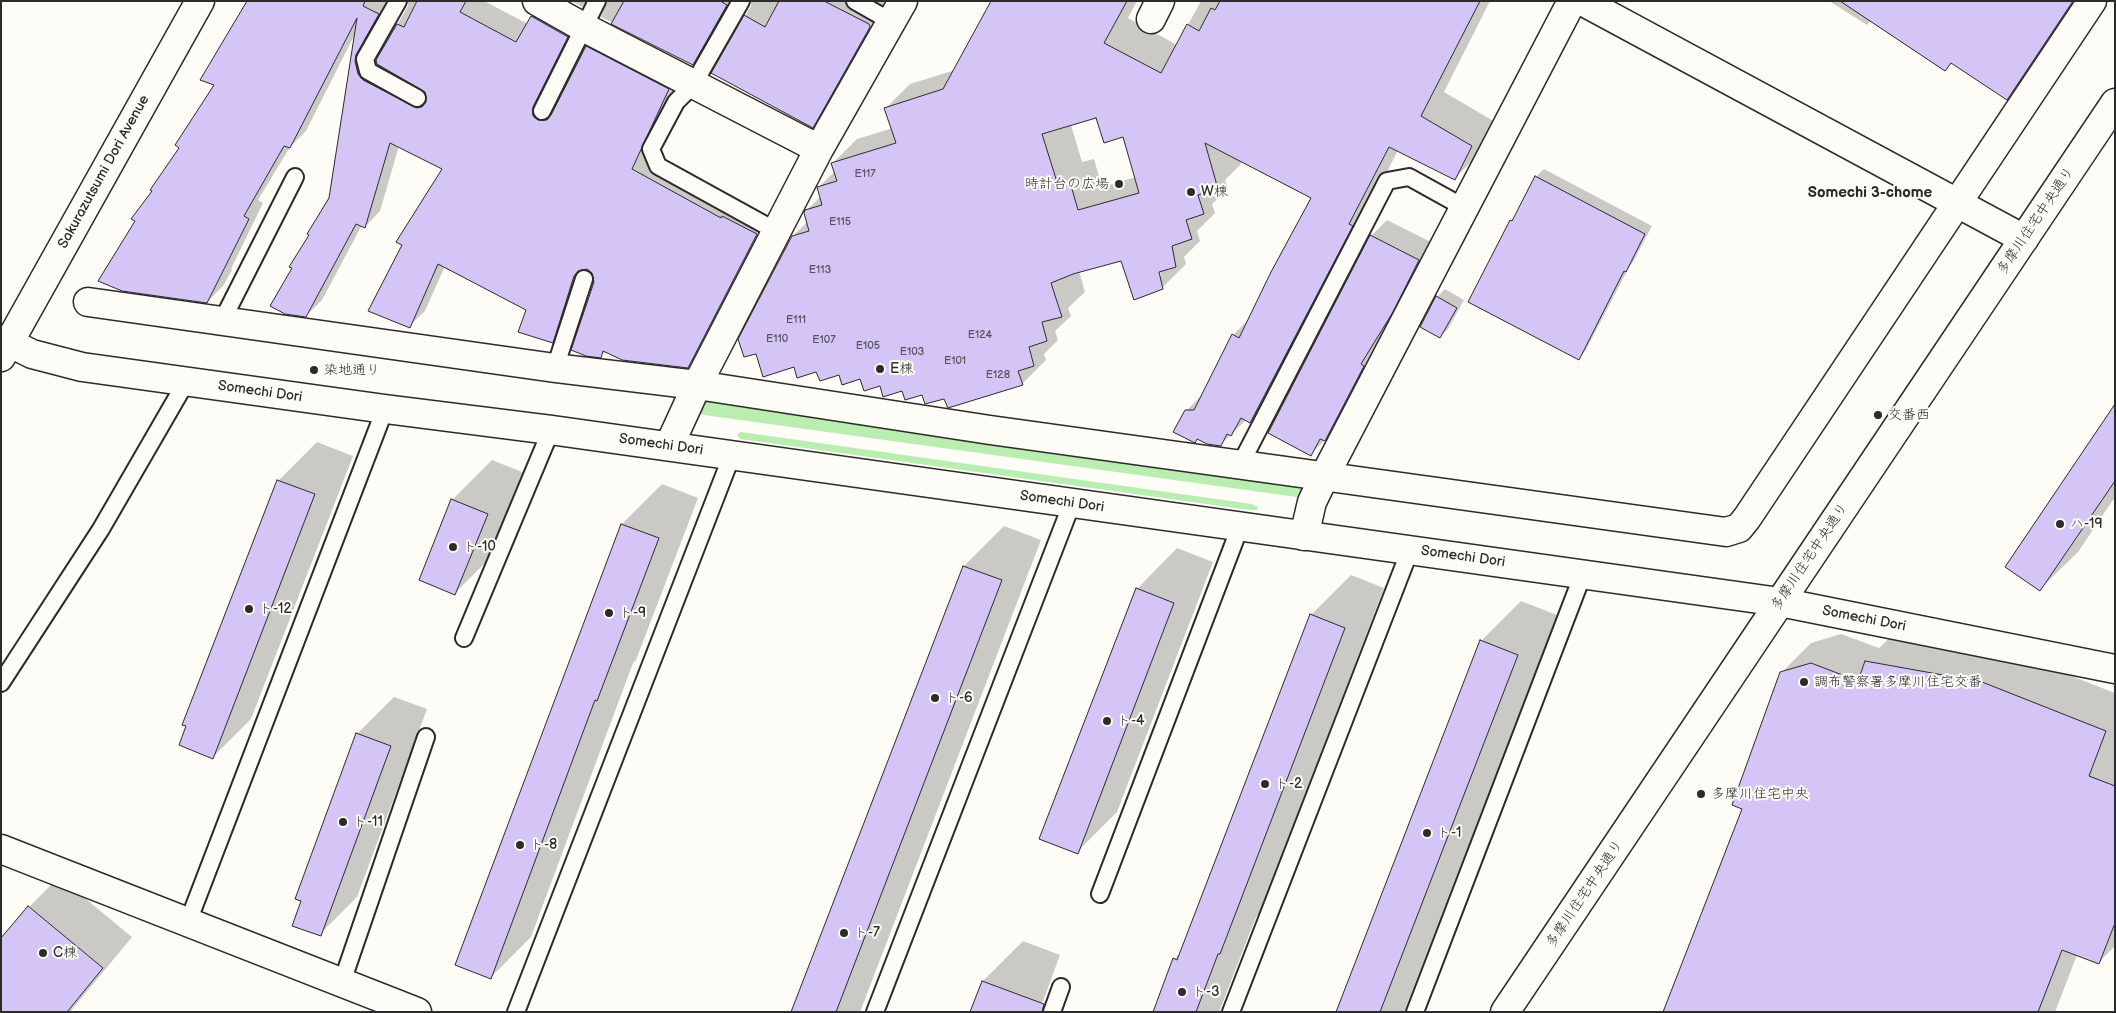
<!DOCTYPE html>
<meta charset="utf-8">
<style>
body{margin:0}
#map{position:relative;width:2116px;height:1013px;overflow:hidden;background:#fdfcf7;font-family:"Balsamiq Sans",sans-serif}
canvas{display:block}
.frame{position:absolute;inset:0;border:2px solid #2b2b2b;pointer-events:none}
</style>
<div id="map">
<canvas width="2116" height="1013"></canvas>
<div class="frame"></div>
</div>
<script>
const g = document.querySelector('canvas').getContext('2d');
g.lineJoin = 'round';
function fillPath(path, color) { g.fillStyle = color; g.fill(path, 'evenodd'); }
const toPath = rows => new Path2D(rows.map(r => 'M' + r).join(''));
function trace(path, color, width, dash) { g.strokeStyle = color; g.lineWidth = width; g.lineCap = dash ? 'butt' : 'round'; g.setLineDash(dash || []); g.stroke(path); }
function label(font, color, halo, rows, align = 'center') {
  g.font = font + ' "Balsamiq Sans","Klee One",sans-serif'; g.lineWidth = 4; g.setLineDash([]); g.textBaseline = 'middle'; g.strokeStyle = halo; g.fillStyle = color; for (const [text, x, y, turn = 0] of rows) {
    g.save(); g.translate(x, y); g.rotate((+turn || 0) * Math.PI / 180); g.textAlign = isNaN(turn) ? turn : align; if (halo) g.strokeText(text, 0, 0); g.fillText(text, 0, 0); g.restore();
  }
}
const green = toPath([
 [707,401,1301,484,1304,490,1304,498,697,414,700,404],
 [741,432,1252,504,1258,507,1257,510,1249,510,740,439,737,435]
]);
const shadow = toPath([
 [248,1,392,1,374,58,376,62,408,6,408,1,484,1,528,24,532,16,547,1,583,21,554,105,558,105,587,47,602,31,684,73,647,153,737,202,739,201,772,218,704,351,688,367,606,351,600,356,595,282,593,272,587,268,568,326,552,342,528,309,445,266,425,311,409,326,444,169,399,146,380,211,365,227,362,225,322,300,306,316,330,199,355,34,306,131,290,147,258,200,263,203,231,269,232,270,223,286,207,302,154,191,216,85],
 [572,1,588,1,582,7],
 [608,1,739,1,717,39,693,63,601,17],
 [751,1,893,1,837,103,813,127,713,73,751,6],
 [992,1,1137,1,1128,18,1177,45,1201,1,1490,1,1444,92,1495,122,1479,154,1455,178,1398,150,1274,398,1250,422,1246,420,1220,445,1186,411,1204,393,1233,335,1250,318,1313,198,1240,160,1241,164,1225,180,1228,189,1212,204,1215,213,1197,231,1200,241,1184,257,1186,264,1162,288,1122,259,1079,271,1085,292,1068,308,1071,316,1055,331,1058,340,1044,354,1046,360,1022,384,945,398,881,384,861,377,793,236,808,221,806,211,821,196,819,187,835,171,833,163,857,139,893,128,886,108,910,84,955,70],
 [1097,117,1124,136,1136,177,1102,187,1094,159,1082,162,1071,125],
 [1159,266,1161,276,1158,276],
 [1829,1,2077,1,2022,83,2006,98,1952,63,1945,70,1871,21,1867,25],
 [1544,169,1652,226,1633,262,1629,267,1586,350,1579,358,1470,302,1511,220,1516,216,1536,177],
 [1387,220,1435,244,1341,423,1311,454,1270,432,1371,236],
 [1445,289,1464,300,1448,329,1440,337,1437,297],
 [2115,406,2115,497,2078,552,2040,589],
 [317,442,353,456,251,719,213,757,187,725,184,724,279,480],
 [492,460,527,474,495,553,455,593,452,500],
 [662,484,698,498,636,660,633,663,531,937,491,977,457,965,622,524],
 [1004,526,1041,540,860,1012,793,1012,964,566],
 [1177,548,1213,562,1117,812,1077,852,1137,589],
 [1351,575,1384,588,1260,913,1256,917,1219,1012,1154,1012,1174,959,1182,951,1311,615],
 [1521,601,1557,615,1404,1012,1338,1012,1481,641],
 [1896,632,2012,653,2115,693,2115,946,2098,963,2077,955,2055,1012,1664,1012,1744,808,1781,673,1811,643,1841,634,1879,648],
 [394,697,427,709,357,897,320,934,303,900,357,734],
 [59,877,132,937,70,1012,1,1012,29,907],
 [1023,941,1060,955,1039,1012,972,1012,983,981]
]);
const building = toPath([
 [247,1,365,1,363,6,379,14,356,55,355,61,358,74,363,80,417,108,422,107,426,102,425,92,377,64,376,60,397,24,404,27,417,1,466,1,460,12,516,42,531,16,568,37,533,107,533,116,538,120,547,120,551,115,586,46,669,89,632,169,721,218,722,216,757,234,688,368,622,360,603,351,601,358,586,356,571,350,594,282,592,273,587,269,578,271,574,276,553,343,518,332,526,310,438,264,410,328,368,311,402,245,396,242,442,169,390,143,365,228,356,224,306,317,285,314,270,306,292,268,289,267,309,235,307,234,329,198,357,18,290,148,284,146,244,216,249,219,207,303,122,291,98,281,135,221,131,219,152,191,150,190,179,148,175,145,214,85,200,80,247,1],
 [624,1,720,1,727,5,693,65,611,24,624,1],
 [779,1,824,1,869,24,870,27,813,128,711,73,744,15,765,27,779,1],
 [991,1,1127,1,1104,43,1161,73,1187,24,1199,31,1211,8,1215,10,1220,1,1480,1,1421,116,1472,146,1455,180,1389,147,1349,224,1353,226,1250,423,1241,418,1231,436,1227,434,1221,446,1207,444,1197,439,1195,443,1173,432,1185,410,1194,410,1232,334,1239,338,1271,272,1311,198,1205,143,1218,189,1198,195,1204,214,1186,220,1192,239,1172,246,1176,267,1159,272,1163,289,1134,300,1121,261,1073,274,1051,283,1062,317,1042,322,1047,341,1029,347,1034,366,1018,371,1023,385,948,408,944,399,925,404,922,395,905,400,902,391,883,397,880,386,864,391,860,379,842,385,839,375,820,381,816,372,797,378,794,367,763,377,756,354,744,357,738,339,792,236,809,231,804,213,805,210,822,205,817,187,837,181,831,163,896,143,884,108,943,89,991,1],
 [1096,118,1104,143,1123,137,1139,193,1078,210,1070,182,1058,185,1042,134,1096,118],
 [1840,1,2073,1,2007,100,1951,63,1945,71,1840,1],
 [1535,176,1645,234,1626,272,1624,271,1579,360,1468,302,1510,220,1512,221,1535,176],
 [1370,235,1419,260,1393,312,1361,364,1364,366,1325,441,1320,439,1311,456,1268,433,1370,235],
 [1436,296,1457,308,1440,338,1420,327,1436,296],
 [2115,404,2115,481,2040,591,2005,567,2115,404],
 [277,480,315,494,213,759,179,745,186,726,182,725,277,480],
 [451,499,488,514,455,595,419,580,451,499],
 [621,524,659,538,597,701,595,700,491,979,455,965,621,524],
 [963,566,1002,580,836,1012,791,1012,963,566],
 [1136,588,1174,603,1078,854,1039,839,1136,588],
 [1310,614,1345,628,1220,954,1218,954,1196,1012,1153,1012,1173,958,1177,960,1310,614],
 [1480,640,1518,655,1380,1012,1336,1012,1480,640],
 [1865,661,1982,682,2106,731,2089,776,2115,786,2115,923,2099,964,2062,950,2038,1012,1663,1012,1742,809,1732,805,1780,672,1811,663,1858,681,1865,661],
 [356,733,391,746,321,936,292,926,301,901,295,899,356,733],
 [28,906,103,968,67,1012,1,1012,1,938,28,906],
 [982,981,1044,1004,1042,1012,970,1012,982,981]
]);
const lane = toPath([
 [398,1,365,59,368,71,417,98],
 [741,1,693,85,676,102,651,149,658,166,776,231],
 [855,1,892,22],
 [542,111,597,1],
 [222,321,295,177],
 [555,368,584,279],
 [1240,465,1387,181,1409,177,1465,208],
 [464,638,551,430],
 [1,683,101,529,186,382],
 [1100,894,1240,527],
 [188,922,385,409],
 [342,982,426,737],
 [516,1012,732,455],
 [875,1012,1072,503],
 [1052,1012,1061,987],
 [1231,1012,1410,550],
 [1415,1012,1583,574]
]);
const street = toPath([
 [537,1,583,27,819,149],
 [1582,1,2024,239],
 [1151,19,1160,1],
 [88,302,555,368,697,385,990,430,1726,532,1739,528,1747,518,2092,1],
 [669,446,697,385,819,149,903,1],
 [1304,536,1312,502,1324,477,1572,1],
 [1,849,417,1012]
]);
const secondary = toPath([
 [10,343,32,354,82,367,385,409,551,430,1780,602,2115,669],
 [1,357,200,1],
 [1505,1012,2115,103]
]);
const markers = [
 [1119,184,5,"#2b2b2b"],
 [1191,192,5,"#2b2b2b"],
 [880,369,5,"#2b2b2b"],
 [314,370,5,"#2b2b2b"],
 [1878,415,5,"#2b2b2b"],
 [2060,524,5,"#2b2b2b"],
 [453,547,5,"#2b2b2b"],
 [249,609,5,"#2b2b2b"],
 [609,613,5,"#2b2b2b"],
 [1804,682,5,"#2b2b2b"],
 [935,698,5,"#2b2b2b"],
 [1107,721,5,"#2b2b2b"],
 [1265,784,5,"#2b2b2b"],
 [1701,794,5,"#2b2b2b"],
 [343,822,5,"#2b2b2b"],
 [1427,833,5,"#2b2b2b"],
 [520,845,5,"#2b2b2b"],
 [844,933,5,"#2b2b2b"],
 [43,953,5,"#2b2b2b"],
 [1182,992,5,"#2b2b2b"]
];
const numberNames = [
 ["E117",865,174],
 ["E115",840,222],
 ["E113",820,270],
 ["E111",796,320],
 ["E124",980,335],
 ["E110",777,339],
 ["E107",824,340],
 ["E105",868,346],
 ["E103",912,352],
 ["E101",955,361],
 ["E128",998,375]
];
const streetNames = [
 ["Sakurazutsumi Dori Avenue",104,172,-61],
 ["多摩川住宅中央通り",2036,221,-56],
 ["Somechi Dori",260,392,8],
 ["Somechi Dori",661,445,8],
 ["Somechi Dori",1062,502,8],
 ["Somechi Dori",1463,557,8],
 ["多摩川住宅中央通り",1810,557,-56],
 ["Somechi Dori",1864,619,11],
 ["多摩川住宅中央通り",1585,894,-56]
];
const poiNames = [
 ["時計台の広場",1109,184,"right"],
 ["W棟",1201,192],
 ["E棟",890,369],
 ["染地通り",324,370],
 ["交番西",1888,415],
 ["ハ-19",2070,524],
 ["ト-10",463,547],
 ["ト-12",259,609],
 ["ト-9",619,613],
 ["調布警察署多摩川住宅交番",1814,682],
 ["ト-6",945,698],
 ["ト-4",1117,721],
 ["ト-2",1275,784],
 ["多摩川住宅中央",1711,794],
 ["ト-11",353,822],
 ["ト-1",1437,833],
 ["ト-8",530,845],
 ["ト-7",854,933],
 ["C棟",53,953],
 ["ト-3",1192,992]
];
const neighbourhoodNames = [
 ["Somechi 3-chome",1870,193]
];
fillPath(green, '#b9eeb0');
fillPath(shadow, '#0003');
fillPath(building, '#d5c4f6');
trace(building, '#2b2b2b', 1);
trace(lane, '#2b2b2b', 20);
trace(street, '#2b2b2b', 31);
trace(secondary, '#2b2b2b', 31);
trace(lane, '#fdfcf7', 16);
trace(street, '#fdfcf7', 28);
trace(secondary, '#fdfcf7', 28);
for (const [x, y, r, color] of markers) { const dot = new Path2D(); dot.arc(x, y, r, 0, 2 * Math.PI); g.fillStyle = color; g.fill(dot); trace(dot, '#fdfcf7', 2); }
label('11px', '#56515e', null, numberNames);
label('14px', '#2b2b2b', '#fdfcf7', streetNames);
label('14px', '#2b2b2b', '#fdfcf7', poiNames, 'left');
label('bold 15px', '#2b2b2b', '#fdfcf7', neighbourhoodNames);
</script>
